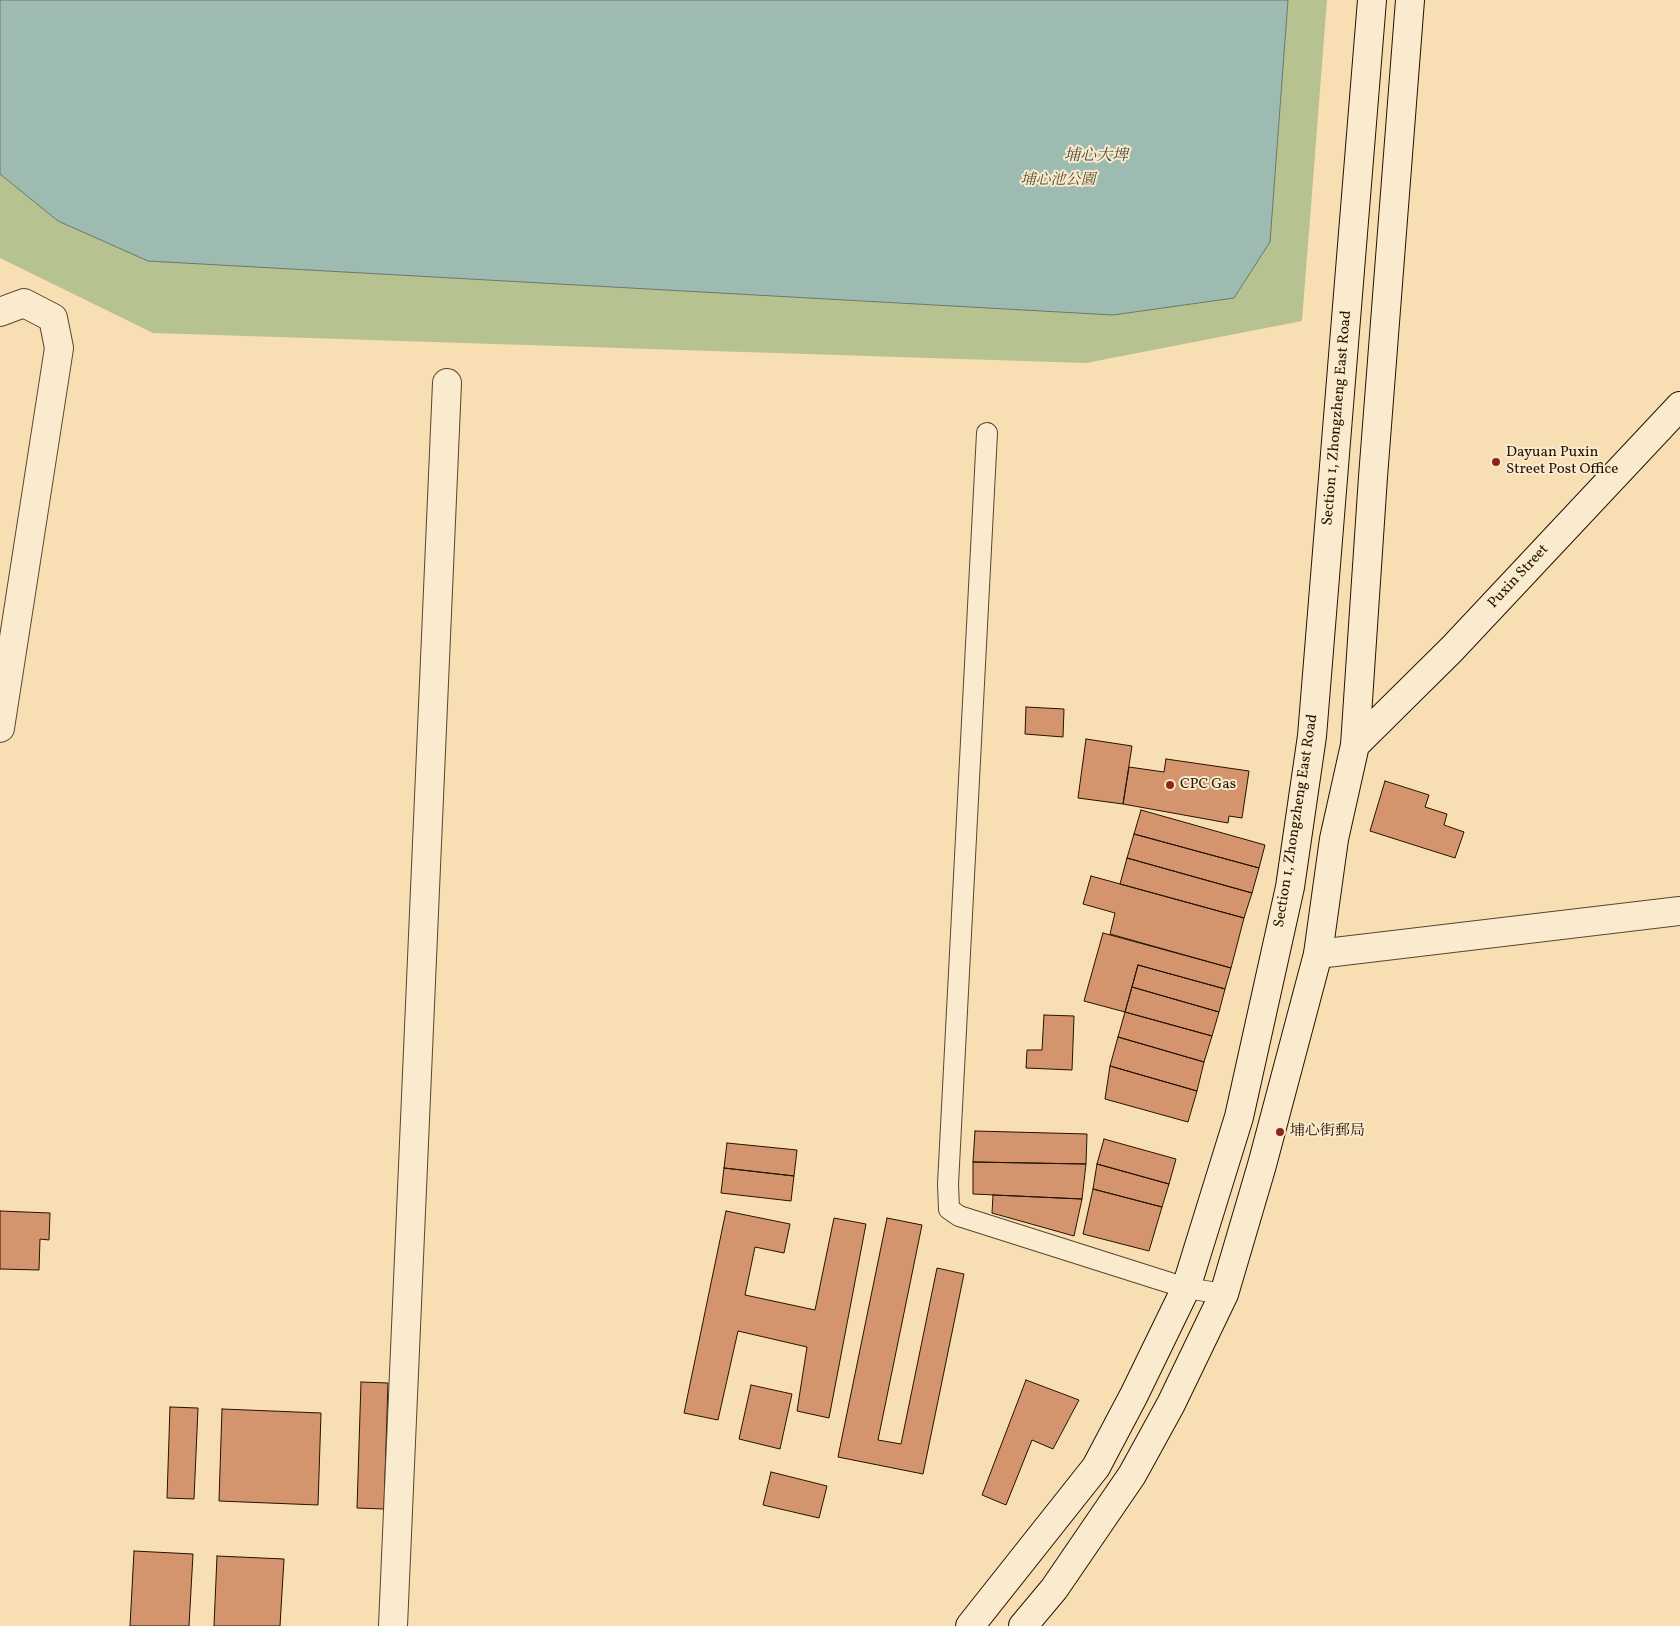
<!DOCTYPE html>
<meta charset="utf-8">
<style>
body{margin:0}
canvas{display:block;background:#f8deb3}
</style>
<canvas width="1680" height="1626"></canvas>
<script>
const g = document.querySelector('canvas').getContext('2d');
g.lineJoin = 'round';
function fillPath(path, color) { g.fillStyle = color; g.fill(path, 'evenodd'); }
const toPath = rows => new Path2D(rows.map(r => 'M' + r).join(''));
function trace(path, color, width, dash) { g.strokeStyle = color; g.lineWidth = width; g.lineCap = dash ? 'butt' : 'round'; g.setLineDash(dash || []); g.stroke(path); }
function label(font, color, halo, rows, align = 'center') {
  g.font = font + ' Vollkorn,"Noto Serif TC",serif'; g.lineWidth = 4; g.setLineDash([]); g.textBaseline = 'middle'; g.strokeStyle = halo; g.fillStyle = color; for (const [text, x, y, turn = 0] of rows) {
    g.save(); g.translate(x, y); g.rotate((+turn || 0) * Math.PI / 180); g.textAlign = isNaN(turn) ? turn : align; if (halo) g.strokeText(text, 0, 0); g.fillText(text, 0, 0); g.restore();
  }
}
const green = toPath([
 [0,0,1327,0,1302,321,1086,363,153,333,0,258]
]);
const water = toPath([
 [0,0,1288,0,1270,242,1234,298,1113,315,148,261,58,221,0,174,0,0]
]);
const building = toPath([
 [1026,707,1064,709,1063,737,1025,734,1026,707],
 [1086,739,1132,746,1123,804,1078,798,1086,739],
 [1166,759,1249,771,1242,818,1229,816,1228,823,1123,804,1129,767,1164,772,1166,759],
 [1385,781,1429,795,1425,807,1447,814,1444,825,1464,832,1455,858,1370,831,1385,781],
 [1141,810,1265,845,1259,868,1134,834,1141,810],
 [1134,834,1259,868,1252,893,1127,858,1134,834],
 [1127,858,1252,893,1244,918,1120,884,1127,858],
 [1091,876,1244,918,1231,968,1110,934,1115,913,1083,904,1091,876],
 [1103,933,1231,968,1225,989,1138,965,1125,1012,1084,1001,1103,933],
 [1138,965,1225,989,1219,1012,1132,987,1138,965],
 [1132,987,1219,1012,1212,1036,1125,1012,1132,987],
 [1125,1012,1212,1036,1204,1062,1118,1037,1125,1012],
 [1044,1015,1074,1016,1072,1070,1026,1068,1027,1050,1042,1050,1044,1015],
 [1118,1037,1204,1062,1197,1091,1110,1066,1118,1037],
 [1110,1066,1197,1091,1188,1122,1105,1099,1110,1066],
 [975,1131,1087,1134,1086,1164,973,1162,975,1131],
 [1104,1139,1176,1159,1169,1184,1097,1164,1104,1139],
 [727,1143,797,1150,794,1176,724,1168,727,1143],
 [973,1162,1086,1164,1082,1199,973,1194,973,1162],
 [1097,1164,1169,1184,1162,1207,1093,1189,1097,1164],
 [724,1168,794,1176,791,1201,721,1193,724,1168],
 [1093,1189,1162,1207,1149,1251,1083,1234,1093,1189],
 [993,1195,1082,1199,1074,1236,992,1213,993,1195],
 [0,1211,50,1213,49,1240,40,1239,39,1270,0,1269,0,1211],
 [726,1211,790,1224,784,1253,755,1247,745,1295,815,1310,834,1218,866,1224,829,1418,797,1411,807,1347,738,1331,718,1420,684,1413,726,1211],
 [887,1218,922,1225,878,1440,901,1444,937,1268,964,1274,923,1474,838,1457,887,1218],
 [1026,1380,1079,1400,1053,1449,1032,1440,1006,1505,982,1495,1026,1380],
 [361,1382,388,1383,384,1509,357,1508,361,1382],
 [751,1385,792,1394,780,1449,739,1439,751,1385],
 [170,1407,198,1408,194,1499,167,1498,170,1407],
 [222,1409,321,1413,318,1505,219,1501,222,1409],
 [771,1472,827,1486,819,1518,763,1505,771,1472],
 [134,1551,193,1554,189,1626,130,1626,134,1551],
 [217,1556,284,1559,280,1626,214,1626,217,1556]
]);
const lane = toPath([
 [987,433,948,1184,949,1209,959,1216,1186,1288,1224,1294]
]);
const street = toPath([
 [0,312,24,303,53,318,59,348,0,728],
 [1318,954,1680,911],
 [393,1626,447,383]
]);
const secondary = toPath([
 [1355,745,1452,649,1680,406],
 [970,1626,1096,1467,1134,1395,1186,1288,1239,1117,1290,887,1312,736,1372,0],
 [1023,1626,1054,1589,1132,1475,1171,1404,1224,1294,1262,1165,1318,954,1334,839,1355,745,1373,477,1410,0]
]);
const markers = [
 [1496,462,5,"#8f2418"],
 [1170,785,5,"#8f2418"],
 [1280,1132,5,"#8f2418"]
];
const parkNames = [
 ["埔心池公園",1058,181]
];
const streetNames = [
 ["Section 1, Zhongzheng East Road",1338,418,-85],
 ["Puxin Street",1519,577,-47],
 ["Section 1, Zhongzheng East Road",1297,821,-81]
];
const poiNames = [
 ["Dayuan Puxin",1506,453],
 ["Street Post Office",1506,470],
 ["CPC Gas",1180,785],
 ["埔心街郵局",1290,1132]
];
const waterNames = [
 ["埔心大埤",1096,157]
];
fillPath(green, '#b7c291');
fillPath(water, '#9ebbb2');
trace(water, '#6d786b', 1);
fillPath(building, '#d4956e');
trace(building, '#241300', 1);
trace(lane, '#59462d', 22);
trace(street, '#59462d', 30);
trace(secondary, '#241300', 30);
trace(lane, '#faeace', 20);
trace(street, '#faeace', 28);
trace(secondary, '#faeace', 28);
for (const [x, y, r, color] of markers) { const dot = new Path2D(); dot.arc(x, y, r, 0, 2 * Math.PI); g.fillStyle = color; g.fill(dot); trace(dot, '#faeace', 2); }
label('italic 15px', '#575033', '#faeace', parkNames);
label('15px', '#241300', '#faeace', streetNames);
label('15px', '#241300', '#faeace', poiNames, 'left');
label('italic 16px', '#4f4e3e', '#faeace', waterNames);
</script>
